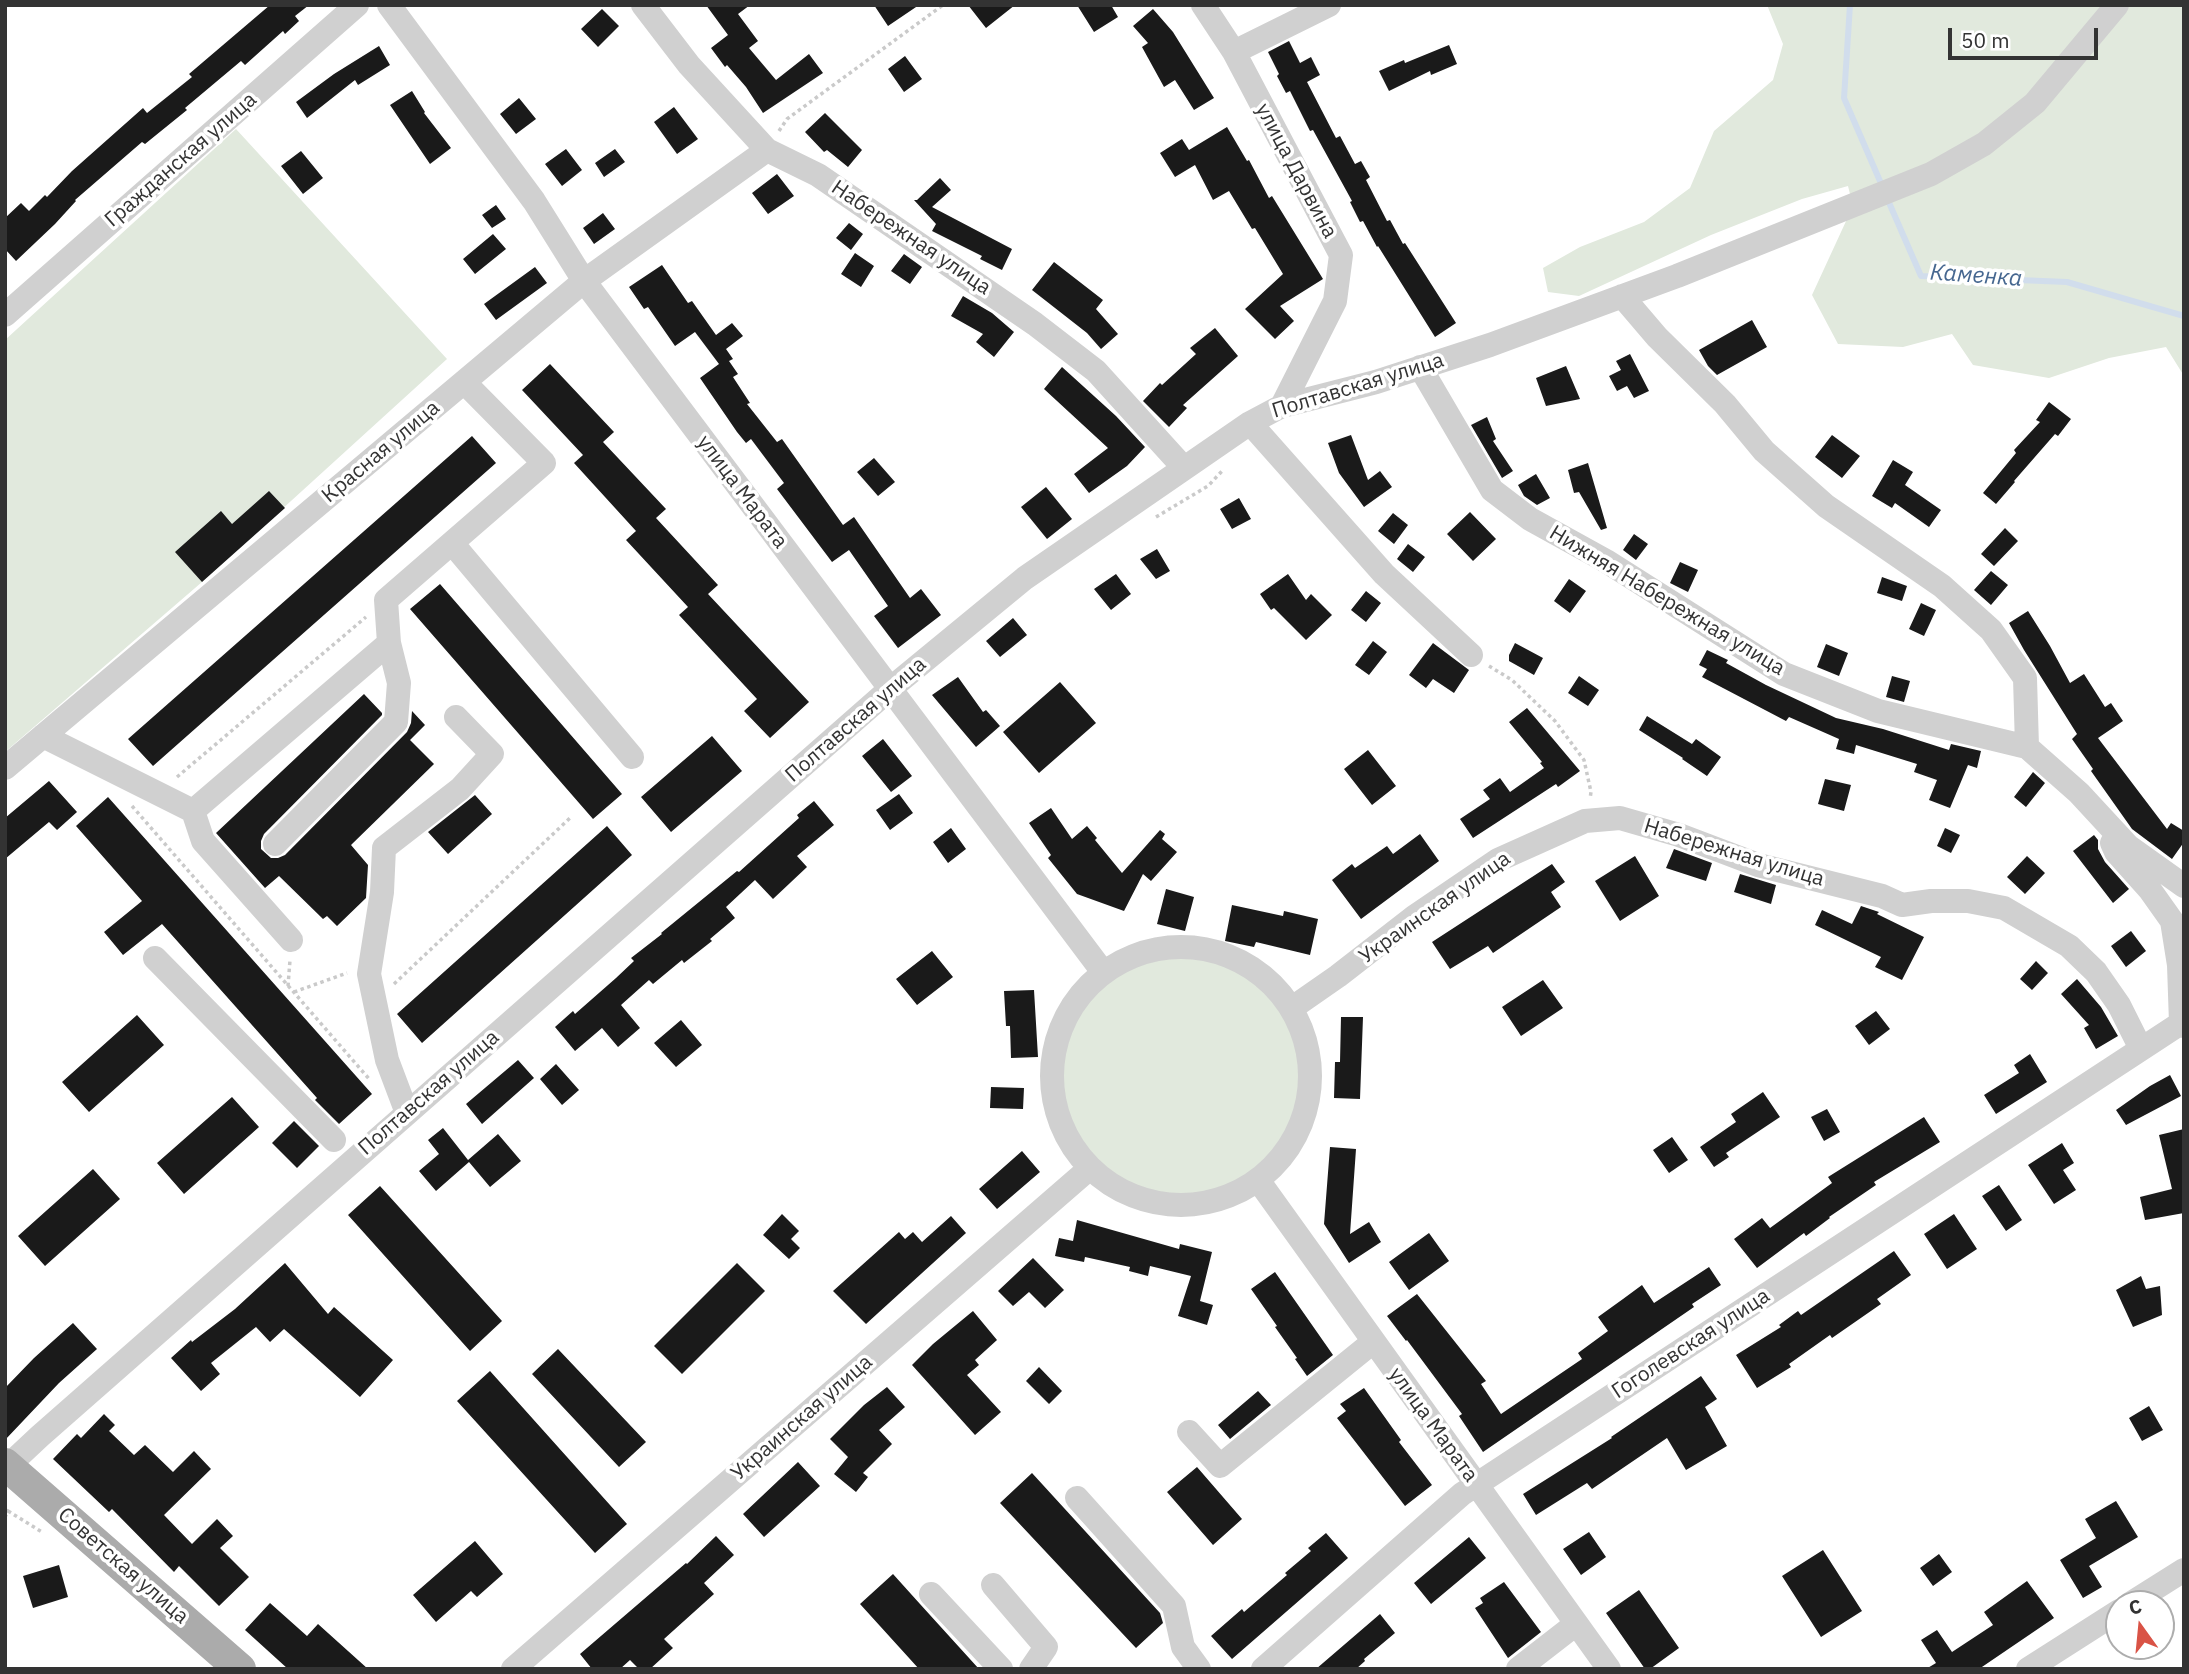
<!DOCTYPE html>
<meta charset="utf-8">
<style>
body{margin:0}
#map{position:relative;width:2189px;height:1674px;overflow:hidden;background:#fff;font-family:"IBM Plex Sans",sans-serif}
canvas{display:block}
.frame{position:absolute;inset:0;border:7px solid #333;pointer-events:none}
.north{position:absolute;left:2105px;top:1590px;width:70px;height:70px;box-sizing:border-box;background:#fff;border:2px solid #adadad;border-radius:50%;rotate:345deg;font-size:19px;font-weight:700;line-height:28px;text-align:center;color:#333}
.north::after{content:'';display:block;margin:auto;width:24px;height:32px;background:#d95346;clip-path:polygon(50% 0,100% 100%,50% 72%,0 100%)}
.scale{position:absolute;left:1948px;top:28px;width:150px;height:32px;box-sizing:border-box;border:4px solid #333;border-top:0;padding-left:9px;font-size:21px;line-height:24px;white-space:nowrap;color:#333;-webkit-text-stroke:5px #fff;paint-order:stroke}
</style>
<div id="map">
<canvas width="2189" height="1674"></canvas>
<div class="frame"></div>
<div class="north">С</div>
<div class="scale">50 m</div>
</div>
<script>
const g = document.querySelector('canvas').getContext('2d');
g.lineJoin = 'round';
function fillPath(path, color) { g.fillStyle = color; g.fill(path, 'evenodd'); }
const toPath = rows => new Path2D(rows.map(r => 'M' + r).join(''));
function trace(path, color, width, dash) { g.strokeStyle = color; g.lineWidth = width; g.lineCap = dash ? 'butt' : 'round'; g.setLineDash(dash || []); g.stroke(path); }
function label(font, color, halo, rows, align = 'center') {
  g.font = font + ' "IBM Plex Sans",sans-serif'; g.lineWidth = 7; g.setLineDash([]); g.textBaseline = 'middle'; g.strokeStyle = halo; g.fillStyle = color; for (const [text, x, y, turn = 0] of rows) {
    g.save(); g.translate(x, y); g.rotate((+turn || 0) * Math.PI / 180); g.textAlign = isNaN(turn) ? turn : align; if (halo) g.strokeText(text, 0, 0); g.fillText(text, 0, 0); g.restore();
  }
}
const green = toPath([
 [1767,5,2184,5,2184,376,2166,347,2109,358,2049,378,1973,365,1952,334,1903,347,1838,344,1812,295,1853,206,1848,186,1802,199,1711,235,1579,296,1548,292,1543,268,1580,247,1644,222,1690,188,1714,131,1773,80,1783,44],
 [236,129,447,359,202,582,5,752,5,340],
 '1052 1076a129 129 0 1 1 258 0a129 129 0 1 1-258 0Z'
]);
const stream = toPath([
 [1850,5,1844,98,1883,188],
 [1887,198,1921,276,2067,282,2184,316]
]);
const building = toPath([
 [270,5,309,5,295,16,299,21,285,34,283,31,245,65,241,61,185,108,187,110,145,144,142,142,75,200,76,201,55,224,16,261,5,249,5,218,21,203,29,211,45,195,47,197,72,171,143,108,147,113,192,77,189,74],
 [706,5,750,5,738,14,758,41,749,48,776,80,809,54,823,73,763,113,746,87,727,65,725,67,711,48,728,35],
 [874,5,919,5,888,26],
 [968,5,1015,5,986,28],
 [1077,5,1111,5,1118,17,1094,32],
 [602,9,619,26,598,47,581,29],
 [1153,9,1173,32,1214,98,1194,110,1175,80,1164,87,1142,47,1148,43,1133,26],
 [1289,41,1300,63,1311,57,1320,75,1307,82,1336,138,1340,136,1355,164,1361,161,1370,177,1366,180,1387,221,1390,220,1403,244,1405,243,1456,323,1435,337,1378,246,1377,247,1363,221,1360,222,1350,202,1352,201,1313,130,1310,131,1290,91,1286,93,1277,76,1279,74,1268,52],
 [1449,45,1457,64,1431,75,1430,71,1389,91,1379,71,1404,60,1405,63],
 [379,46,390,65,358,85,355,80,307,118,296,102,334,74],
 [905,56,922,79,904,92,888,69],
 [412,91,425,112,424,113,451,148,430,164,390,105],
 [519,98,536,119,516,134,500,114],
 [674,107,698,139,677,154,654,122],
 [825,113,862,150,848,167,827,150,824,152,805,132],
 [1227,127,1247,161,1249,160,1269,198,1272,196,1323,279,1280,306,1294,321,1275,339,1245,309,1283,274,1255,228,1252,229,1229,191,1213,200,1195,165,1175,177,1160,153,1182,139,1189,150],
 [566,149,582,170,562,186,545,164],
 [615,149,625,162,604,177,595,163],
 [301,151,323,178,303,194,281,166],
 [777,174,794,196,768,214,752,193],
 [940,178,951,190,932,207,1012,249,1002,270,980,259,982,256,932,231,936,224,914,200,917,200],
 [496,205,506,219,492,228,482,215],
 [603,213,615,229,594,244,583,228],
 [849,223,863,234,851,250,836,238],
 [493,234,506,249,475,274,463,259],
 [855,253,874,266,861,287,841,274],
 [904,254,922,267,910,284,891,271],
 [1054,262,1103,300,1096,309,1118,334,1101,349,1087,333,1032,290],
 [662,265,688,303,692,301,716,335,732,323,743,336,726,349,733,359,729,361,738,374,733,377,750,403,747,404,777,442,782,439,843,525,854,517,910,598,921,589,941,615,898,648,874,616,888,606,849,550,832,562,777,489,784,483,751,439,746,443,737,432,700,378,719,364,695,332,675,346,648,307,644,309,629,287],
 [535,267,547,283,496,320,484,304],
 [963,296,992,313,1014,332,994,357,976,342,983,334,951,316],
 [1752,320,1767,347,1717,375,1708,366,1699,350],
 [1215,328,1238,356,1183,405,1187,408,1169,427,1143,401,1160,383,1162,385,1196,354,1190,348],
 [1630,354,1649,391,1634,398,1627,386,1617,391,1609,376,1621,370,1616,361],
 [550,364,614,432,603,442,666,509,656,518,718,585,708,594,809,702,770,738,744,711,757,699,679,615,688,607,626,540,636,531,574,463,583,455,522,390],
 [1566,366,1580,399,1546,406,1536,378],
 [1062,367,1116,416,1145,447,1127,466,1089,493,1074,474,1108,448,1044,389],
 [2049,402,2071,419,2058,436,2055,434,2014,481,2015,482,1996,504,1983,493,2016,453,2014,450,2040,422,2036,420],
 [1487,417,1496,439,1493,441,1513,471,1502,478,1471,425],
 [1351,435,1368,480,1380,471,1392,487,1364,507,1339,473,1328,443],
 [1832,435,1860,456,1842,478,1815,457],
 [472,436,496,463,153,766,128,739],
 [874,458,895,482,878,496,857,472],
 [1893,460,1913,472,1905,485,1941,510,1929,527,1895,503,1892,508,1872,496],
 [1588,463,1607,528,1601,530,1579,492,1574,493,1568,470],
 [1536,474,1550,498,1537,505,1524,496,1518,485],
 [1046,487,1072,519,1047,539,1021,507],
 [269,491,285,508,202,582,175,552,221,511,232,524],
 [1239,498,1251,519,1232,529,1220,509],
 [1470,512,1496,539,1473,561,1447,534],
 [1393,513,1408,525,1394,544,1378,531],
 [2005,528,2018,541,1994,566,1981,554],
 [1634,534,1648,544,1636,560,1623,550],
 [1408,544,1425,557,1413,572,1397,559],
 [1157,549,1170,571,1156,579,1140,559],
 [1680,562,1698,570,1688,592,1670,583],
 [1991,571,2008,585,1991,605,1974,590],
 [1116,574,1131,594,1111,610,1094,589],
 [1288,574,1306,600,1311,594,1332,615,1306,640,1274,608,1271,610,1260,594],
 [1882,577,1907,586,1902,601,1877,593],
 [1569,579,1586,591,1570,613,1554,601],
 [440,584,622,794,593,819,410,609],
 [1366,591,1381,603,1366,622,1351,610],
 [1921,603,1936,610,1924,636,1909,629],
 [2028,611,2050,646,2070,683,2084,674,2105,707,2111,703,2123,721,2098,738,2167,829,2171,823,2184,831,2184,842,2172,859,2132,829,2091,771,2093,769,2072,739,2077,734,2024,650,2009,623],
 [1013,618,1027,635,1000,657,986,641],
 [1373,641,1387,652,1369,675,1355,665],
 [1433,643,1469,670,1454,693,1433,679,1426,688,1409,675],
 [1515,643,1543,658,1534,675,1509,661,1509,655],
 [1826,644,1848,653,1839,676,1817,667],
 [1707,650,1728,660,1726,663,1766,685,1836,718,1883,729,1949,750,1951,744,1981,751,1977,768,1968,765,1950,808,1929,800,1937,780,1914,772,1917,764,1856,745,1854,754,1836,749,1839,739,1789,717,1786,721,1702,677,1707,669,1699,665],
 [1579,676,1599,690,1588,706,1568,693],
 [1892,676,1910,681,1904,702,1886,697],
 [958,677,983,712,986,710,1000,726,976,747,932,695],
 [1060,682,1096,723,1039,773,1003,732],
 [364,694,382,713,382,715,264,834,261,841,261,849,271,858,278,858,285,855,407,732,411,723,412,711,425,725,410,740,434,764,351,845,368,865,366,898,337,926,327,916,323,919,279,876,265,888,216,833],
 [1527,708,1580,771,1558,787,1556,784,1473,838,1460,819,1490,799,1483,790,1500,778,1510,792,1544,768,1540,763,1542,762,1509,722],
 [1647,716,1692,744,1696,739,1721,757,1707,776,1682,759,1683,758,1639,730],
 [712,736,742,771,671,832,641,797],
 [883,739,912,776,891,792,862,756],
 [1368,750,1396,786,1372,805,1344,769],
 [2033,772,2045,783,2026,807,2014,797],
 [1825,779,1851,785,1844,811,1818,804],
 [49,781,77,812,57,830,49,822,5,859,5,818],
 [899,794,913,813,890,830,876,810],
 [475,795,492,814,448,854,428,832],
 [108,797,372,1094,339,1124,315,1100,317,1098,162,924,123,955,104,932,142,901,76,826],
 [814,801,834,825,797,856,807,867,773,899,755,880,726,907,735,918,710,939,712,941,684,963,682,960,653,984,649,980,621,1005,640,1028,618,1047,602,1028,575,1051,555,1027,573,1011,575,1014,616,978,634,961,631,958,662,934,661,933,737,871,739,872,799,818,797,815],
 [1051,808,1072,839,1087,826,1097,838,1095,840,1122,873,1160,830,1165,834,1162,839,1177,852,1151,881,1143,874,1124,911,1077,894,1048,858,1051,855,1029,823],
 [607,826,632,855,422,1043,397,1014],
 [951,828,966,849,948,863,933,842],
 [1945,828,1960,835,1951,853,1937,846],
 [1420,834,1439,861,1361,919,1332,880,1352,864,1355,868,1387,846,1393,854],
 [2094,835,2098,840,2098,849,2105,862,2129,889,2113,903,2073,851],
 [1674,849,1712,863,1706,881,1666,868],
 [1635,856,1659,896,1620,921,1595,881],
 [2027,856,2045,873,2025,894,2007,877],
 [1552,864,1565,882,1551,892,1561,907,1493,953,1488,946,1450,969,1432,942],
 [1740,874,1776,885,1771,904,1734,892],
 [1166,889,1194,897,1185,931,1157,924],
 [1232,905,1283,916,1284,911,1318,919,1310,955,1256,942,1254,947,1225,941],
 [1861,906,1879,912,1877,914,1924,937,1902,980,1875,967,1881,957,1815,925,1822,910,1852,924],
 [2131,931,2146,951,2126,967,2111,946],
 [932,951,953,977,917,1005,896,979],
 [2036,961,2048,973,2032,990,2020,979],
 [2077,979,2101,1007,2118,1036,2096,1049,2084,1028,2089,1025,2061,994],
 [1543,980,1563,1008,1521,1036,1502,1007],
 [1034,990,1038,1057,1011,1058,1010,1026,1006,1026,1004,991],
 [1876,1011,1890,1029,1869,1045,1855,1026],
 [137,1015,164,1045,89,1112,62,1082],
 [1341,1017,1363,1017,1360,1099,1334,1098,1335,1062,1340,1062],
 [681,1020,702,1045,676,1067,654,1043],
 [2030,1054,2047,1082,1996,1114,1984,1095,2019,1073,2014,1065],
 [518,1060,534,1078,482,1124,466,1104],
 [556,1064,579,1090,562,1105,540,1079],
 [2170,1075,2181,1096,2126,1125,2116,1110,2150,1086],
 [991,1087,1024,1088,1023,1109,990,1108],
 [1763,1092,1780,1117,1726,1153,1729,1157,1714,1167,1700,1147,1736,1122,1731,1114],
 [232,1097,259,1127,184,1194,157,1163],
 [1827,1109,1840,1132,1824,1141,1811,1117],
 [1924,1117,1940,1142,1874,1182,1876,1185,1829,1217,1830,1218,1806,1236,1804,1233,1757,1268,1734,1239,1762,1218,1770,1228,1832,1183,1828,1177],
 [294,1121,319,1146,297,1168,272,1143],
 [443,1128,468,1160,498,1134,521,1161,490,1187,469,1162,436,1191,419,1171,439,1154,428,1140],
 [2184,1129,2184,1213,2145,1220,2140,1197,2172,1189,2159,1135],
 [1672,1137,1688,1160,1669,1173,1653,1150],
 [2062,1143,2074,1163,2063,1170,2076,1190,2054,1204,2028,1165],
 [1330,1147,1356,1149,1350,1234,1369,1222,1381,1242,1349,1263,1324,1224],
 [1022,1151,1040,1172,997,1209,979,1189],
 [93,1169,120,1199,45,1266,18,1236],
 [1999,1185,2022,1220,2006,1231,1982,1196],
 [380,1186,502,1321,470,1351,348,1215],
 [782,1214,799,1231,791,1239,800,1248,789,1259,763,1235],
 [1954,1214,1977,1249,1947,1269,1924,1234],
 [951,1216,966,1233,866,1324,833,1291,899,1232,905,1239,913,1232,922,1242],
 [1077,1220,1179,1249,1180,1244,1212,1252,1200,1301,1213,1305,1207,1325,1178,1316,1191,1276,1150,1266,1148,1276,1129,1271,1130,1267,1085,1257,1084,1262,1055,1256,1059,1238,1073,1241],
 [1429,1233,1449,1261,1409,1290,1389,1262],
 [1894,1251,1911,1275,1877,1299,1881,1304,1832,1338,1830,1335,1789,1364,1791,1367,1757,1388,1736,1355,1781,1327,1779,1325,1798,1311,1801,1315],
 [1033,1258,1064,1290,1045,1308,1029,1292,1013,1306,998,1291],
 [285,1263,328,1314,334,1307,393,1360,360,1397,284,1329,270,1342,256,1327,211,1363,220,1374,201,1391,171,1358,191,1340,192,1342,235,1309],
 [737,1263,765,1291,682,1374,654,1346],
 [1709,1267,1721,1285,1692,1304,1694,1307,1483,1452,1459,1416,1462,1414,1407,1340,1406,1341,1387,1316,1417,1294,1486,1381,1481,1384,1501,1414,1582,1359,1578,1353,1608,1331,1598,1317,1623,1299,1642,1285,1654,1303],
 [1275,1272,1333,1355,1307,1376,1295,1359,1297,1358,1275,1327,1277,1326,1251,1289],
 [2141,1276,2146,1289,2160,1286,2162,1315,2133,1327,2116,1290],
 [973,1311,997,1340,975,1360,979,1365,967,1375,1001,1412,975,1435,912,1365,933,1344],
 [73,1323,97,1349,59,1383,5,1440,5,1388,34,1358],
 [558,1349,646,1442,619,1467,532,1374],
 [1039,1367,1062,1391,1049,1404,1026,1381],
 [490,1371,627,1524,595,1553,457,1401],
 [1701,1376,1717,1399,1705,1407,1727,1446,1686,1470,1667,1438,1592,1489,1587,1483,1536,1515,1523,1494,1612,1438,1611,1437],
 [887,1387,905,1407,879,1430,892,1444,863,1473,868,1477,856,1492,834,1474,848,1457,830,1439,864,1405],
 [1364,1388,1401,1440,1399,1442,1432,1485,1405,1506,1337,1418,1346,1411,1340,1404],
 [1258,1391,1271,1405,1230,1439,1218,1425],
 [2149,1406,2163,1430,2142,1441,2129,1418],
 [104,1414,115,1425,109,1431,134,1455,145,1445,173,1472,194,1451,211,1469,164,1515,192,1544,217,1519,233,1536,220,1548,249,1577,219,1606,179,1566,174,1572,112,1509,109,1512,53,1459,77,1434,81,1438],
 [798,1462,820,1486,764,1537,743,1514],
 [1197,1467,1242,1519,1213,1545,1167,1492],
 [1032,1473,1160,1613,1163,1623,1136,1648,1000,1503],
 [2116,1501,2138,1537,2089,1566,2102,1587,2083,1598,2060,1560,2096,1538,2085,1519],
 [1589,1532,1606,1557,1581,1575,1563,1549],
 [1326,1533,1348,1558,1232,1659,1211,1636,1242,1609,1244,1612,1287,1575,1285,1573,1311,1551,1308,1548],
 [716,1536,734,1555,704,1583,714,1594,664,1639,673,1648,650,1669,639,1669,630,1660,620,1669,592,1669,580,1654,686,1563,687,1564],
 [1469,1537,1486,1558,1431,1604,1414,1583],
 [475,1541,503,1574,477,1597,471,1591,436,1622,413,1595],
 [1823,1550,1862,1611,1821,1637,1782,1576],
 [1939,1554,1952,1572,1933,1586,1920,1568],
 [59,1565,68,1597,33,1608,23,1576],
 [893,1574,920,1604,979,1669,919,1669,860,1604],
 [2027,1581,2054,1618,1979,1669,1926,1669,1936,1663,1921,1640,1937,1630,1952,1652,1993,1625,1984,1612],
 [1504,1582,1541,1632,1508,1658,1475,1608,1483,1603,1480,1598],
 [1639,1590,1679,1648,1650,1669,1645,1669,1606,1613],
 [270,1603,307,1636,318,1624,368,1669,288,1669,245,1630],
 [1380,1614,1395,1633,1364,1659,1365,1661,1356,1669,1316,1669]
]);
const path = toPath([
 [779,131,787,119,943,5],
 [1156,517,1208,486,1223,470],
 [1489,666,1512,680,1555,721,1584,760,1591,792,1590,799],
 [177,777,366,617],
 [132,806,370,1080],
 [394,984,570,818],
 [288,986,290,960],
 [294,992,347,973],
 [5,1510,8,1511,5,1517],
 [8,1511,42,1532]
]);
const minor = toPath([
 [389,5,534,201,584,281,1103,972],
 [643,5,689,65,767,150,818,175,1035,324,1096,371,1184,468],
 [1203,5,1234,52,1341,255,1335,301,1282,406],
 [1234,52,1329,5],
 [1622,296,1657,337,1725,404,1764,451,1826,506,1942,586,1991,630,2025,678,2027,747],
 [5,315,357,5],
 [1420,367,1492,490,1530,519,1606,561,1784,674,1878,711,2027,747,2079,793,2128,846,2184,886],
 [1250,423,1384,574,1471,655],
 [452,543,632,757],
 [389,643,386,600,544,463,464,382],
 [43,736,193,811,389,643,399,683,396,722,275,844],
 [5,768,584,281,767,150],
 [193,811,203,841,291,940],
 [2112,843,2116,852,2150,890,2172,921,2179,965,2181,1023],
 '1052 1076a129 129 0 1 1 258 0a129 129 0 1 1-258 0Z',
 [155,958,334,1140],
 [1292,1008,1338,976,1414,917,1498,860,1585,821,1620,818,1679,835,1758,865,1882,896,1902,905,1931,901,1968,901,2004,908,2069,946,2096,972,2119,1005,2141,1049],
 [407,1113,387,1060,369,974,382,892,384,848,460,789,492,754,456,717],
 [1258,1180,1609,1669],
 [1189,1432,1220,1466,1373,1342],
 [5,1472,8,1466,40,1436,890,689,1025,578,1250,423,1282,406,1376,382,1490,345,1677,276,1931,174,1984,144,2035,103,2117,5],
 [1077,1498,1174,1606,1183,1647,1199,1669],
 [993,1585,1046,1647,1031,1669],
 [931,1594,1001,1669],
 [2130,1604,2184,1570],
 [513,1669,1090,1168],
 [1263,1669,1462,1494,2181,1023,2184,1026],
 [1518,1669,1576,1624],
 [2028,1669,2119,1611]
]);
const major = toPath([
 [5,1464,240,1669]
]);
const streetNames = [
 ["Гражданская улица",181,160,-41],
 ["улица Дарвина",1296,171,62],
 ["Набережная улица",911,238,34],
 ["Полтавская улица",1358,386,-17],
 ["Красная улица",381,452,-40],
 ["улица Марата",742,492,53],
 ["Нижняя Набережная улица",1667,601,31],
 ["Полтавская улица",856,720,-41],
 ["Набережная улица",1734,853,17],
 ["Украинская улица",1435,908,-35],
 ["Полтавская улица",429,1093,-41],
 ["Гоголевская улица",1691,1344,-33],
 ["Украинская улица",802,1418,-41],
 ["улица Марата",1433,1425,54],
 ["Советская улица",123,1566,41]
];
const waterNames = [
 ["Каменка",1976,276,4]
];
fillPath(green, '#e1e9dd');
trace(stream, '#d1ddec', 6);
fillPath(building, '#1a1a1a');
trace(path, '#cacaca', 3.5, [3.5, 3.5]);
trace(minor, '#d0d0d0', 24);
trace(major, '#ababab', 32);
label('21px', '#333', '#fff', streetNames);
label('italic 23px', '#466790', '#fff', waterNames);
</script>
